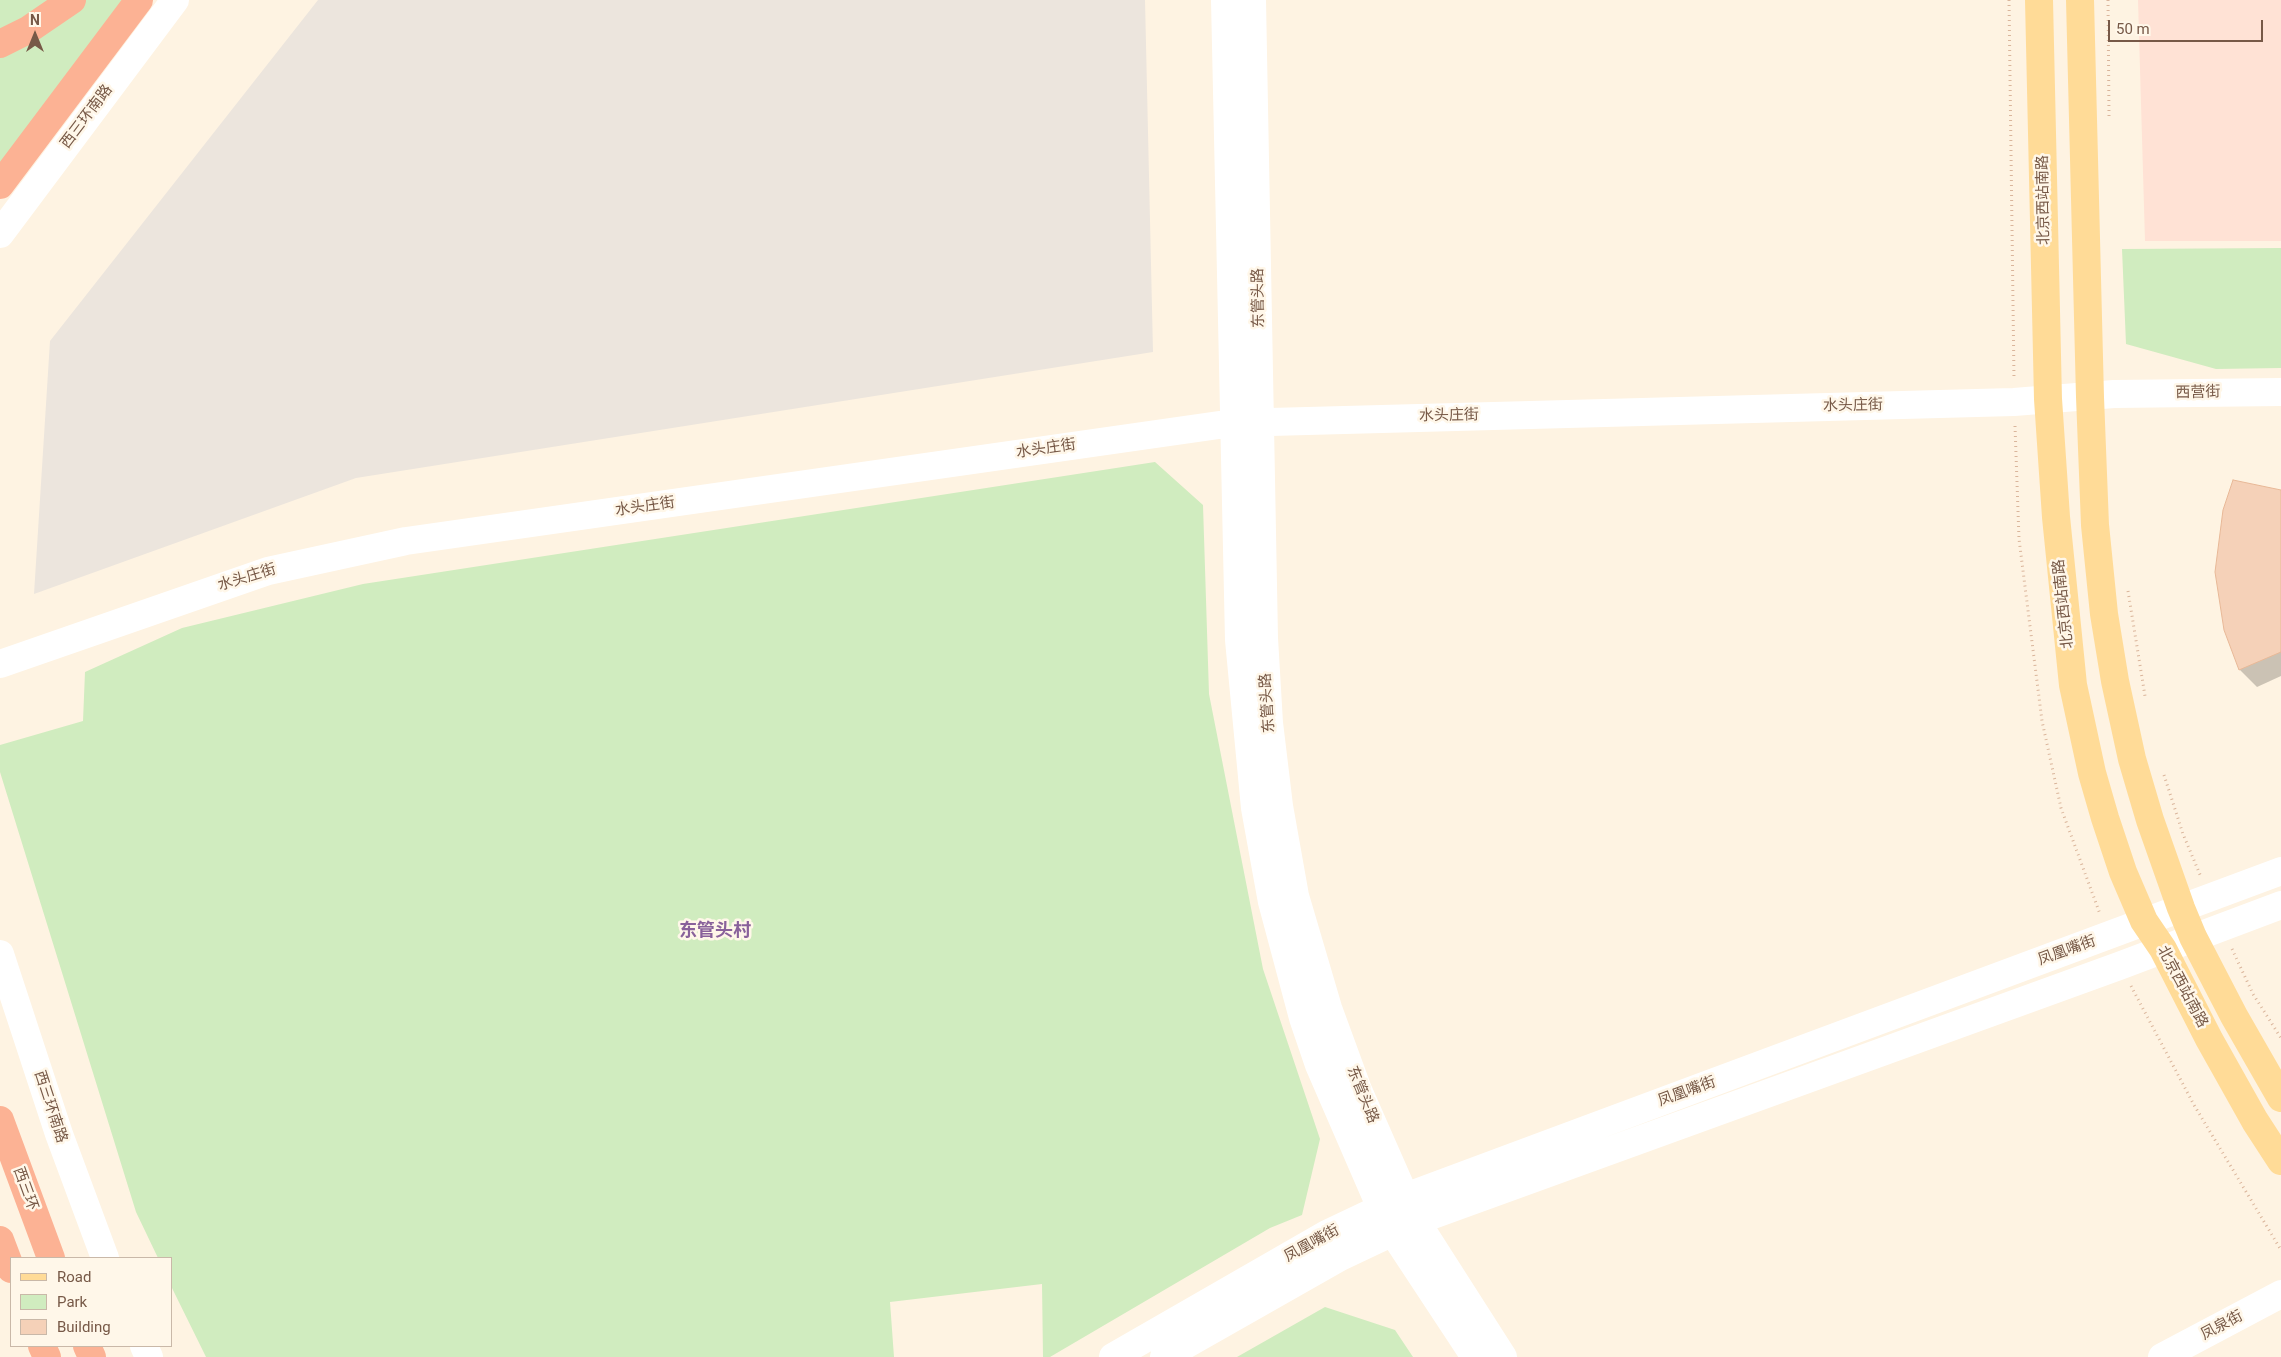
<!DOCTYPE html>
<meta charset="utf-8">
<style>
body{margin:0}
#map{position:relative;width:2281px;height:1357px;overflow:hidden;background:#fef3e2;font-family:Roboto,sans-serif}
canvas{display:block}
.legend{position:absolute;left:10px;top:1257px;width:162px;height:90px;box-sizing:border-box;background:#fff7e9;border:1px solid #c9b8a8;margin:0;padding:6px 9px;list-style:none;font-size:15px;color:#775947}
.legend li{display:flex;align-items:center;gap:10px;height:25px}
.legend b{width:25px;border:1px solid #c9b8a8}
.north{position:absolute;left:10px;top:10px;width:50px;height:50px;-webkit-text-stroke:4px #fff7e9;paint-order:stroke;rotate:0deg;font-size:14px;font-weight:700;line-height:20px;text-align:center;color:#775947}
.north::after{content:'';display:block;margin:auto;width:18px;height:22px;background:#775947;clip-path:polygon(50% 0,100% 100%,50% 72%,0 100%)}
.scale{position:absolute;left:2108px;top:20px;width:155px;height:22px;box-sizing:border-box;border:2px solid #775947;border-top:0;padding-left:6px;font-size:15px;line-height:18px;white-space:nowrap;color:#775947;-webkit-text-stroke:4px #fff7e9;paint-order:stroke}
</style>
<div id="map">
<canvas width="2281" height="1357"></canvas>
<ul class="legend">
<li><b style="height:6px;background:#ffdb97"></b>Road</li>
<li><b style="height:14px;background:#d0ecbf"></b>Park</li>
<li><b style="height:14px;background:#f5d1b8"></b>Building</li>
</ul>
<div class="north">N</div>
<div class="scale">50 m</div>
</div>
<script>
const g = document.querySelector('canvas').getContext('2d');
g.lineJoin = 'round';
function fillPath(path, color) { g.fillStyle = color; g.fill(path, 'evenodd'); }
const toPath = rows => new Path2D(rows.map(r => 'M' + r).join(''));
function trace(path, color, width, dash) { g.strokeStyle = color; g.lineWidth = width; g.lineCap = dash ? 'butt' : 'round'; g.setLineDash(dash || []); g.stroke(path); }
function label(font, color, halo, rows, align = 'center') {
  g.font = font + ' Roboto,"Noto Sans SC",sans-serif'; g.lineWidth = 5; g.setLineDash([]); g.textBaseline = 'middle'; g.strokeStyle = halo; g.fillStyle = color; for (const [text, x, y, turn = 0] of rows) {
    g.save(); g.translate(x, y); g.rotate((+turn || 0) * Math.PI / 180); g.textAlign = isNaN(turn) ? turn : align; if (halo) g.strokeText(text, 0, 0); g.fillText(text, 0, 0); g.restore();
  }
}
const commercial = toPath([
 [2138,0,2281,0,2281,241,2145,241]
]);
const industrial = toPath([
 [318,0,1145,0,1153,352,356,478,34,594,50,341]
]);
const green = toPath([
 [0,0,128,0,0,172],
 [2281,248,2281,368,2216,369,2126,344,2122,249],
 [1155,462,1203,505,1209,694,1263,969,1320,1139,1302,1215,1270,1228,1050,1357,1043,1357,1042,1284,890,1302,894,1357,206,1357,171,1286,171,1258,158,1258,136,1212,0,772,0,745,83,721,85,672,182,628,363,584],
 [1325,1307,1395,1330,1413,1357,1237,1357]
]);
const shadow = toPath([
 [2281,492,2281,676,2257,687,2240,670,2225,630,2216,572]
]);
const building = toPath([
 [2233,480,2281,490,2281,652,2239,670,2224,630,2215,572,2223,510,2233,480]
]);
const path = toPath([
 [2009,0,2014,379],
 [2108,0,2109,116],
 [2015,426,2019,539,2042,721,2061,808,2100,914],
 [2128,591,2145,696],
 [2164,775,2183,834,2201,877],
 [2232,949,2253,994,2281,1038],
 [2131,986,2194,1105,2281,1250]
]);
const minor = toPath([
 [1225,0,1239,640,1255,808,1272,902,1303,1018,1319,1065,1381,1208,1392,1231,1475,1357],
 [1252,0,1264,638,1269,723,1279,806,1295,896,1328,1008,1358,1090,1405,1197,1416,1221,1503,1357],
 [0,234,175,0],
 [0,664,268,571,406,541,1233,423,2014,402,2114,394,2281,392],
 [0,954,59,1134,105,1258],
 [144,1346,149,1357],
 [1113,1357,1327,1234,1405,1197,2281,871],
 [1164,1357,1340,1257,1416,1221,2119,966,2281,905],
 [2162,1357,2281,1294]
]);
const major = toPath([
 [2039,0,2048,399,2056,517,2073,685,2092,773,2105,818,2123,872,2144,921,2163,949,2209,1039,2255,1121,2281,1161],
 [2080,0,2090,397,2095,525,2104,614,2115,681,2132,759,2150,820,2181,908,2193,937,2234,1016,2281,1098]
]);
const highway = toPath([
 [0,44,28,30,72,0],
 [0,185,139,0],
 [0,1120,51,1258],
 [0,1240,11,1269],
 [42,1346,47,1357],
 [87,1346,92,1357]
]);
const streetNames = [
 ["西三环南路",87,117,-53],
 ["北京西站南路",2044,200,-91],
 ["东管头路",1259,298,-91],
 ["西营街",2198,393,-1],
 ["水头庄街",1853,406,-1],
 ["水头庄街",1449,416,-1],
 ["水头庄街",1046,449,-8],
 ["水头庄街",645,507,-8],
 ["水头庄街",247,578,-17],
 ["北京西站南路",2064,604,-96],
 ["东管头路",1268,703,-94],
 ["凤凰嘴街",2067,951,-20],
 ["北京西站南路",2182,987,62],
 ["凤凰嘴街",1687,1092,-20],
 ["东管头路",1362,1095,68],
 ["西三环南路",50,1107,72],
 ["西三环",25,1189,70],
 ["凤凰嘴街",1312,1244,-29],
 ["凤泉街",2222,1326,-28]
];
const quarterNames = [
 ["东管头村",715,931]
];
fillPath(commercial, '#ffe2d5');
fillPath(industrial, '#ece5dd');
fillPath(green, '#d0ecbf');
fillPath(shadow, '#0003');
fillPath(building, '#f5d1b8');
trace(building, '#e8b897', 1);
trace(path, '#dab59b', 3, [1, 4]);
trace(minor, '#fff', 28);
trace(major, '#ffdb97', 28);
trace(highway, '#fcb294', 28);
label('15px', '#775947', '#fff7e9', streetNames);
label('bold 18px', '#89629b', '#fff7e9', quarterNames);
</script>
